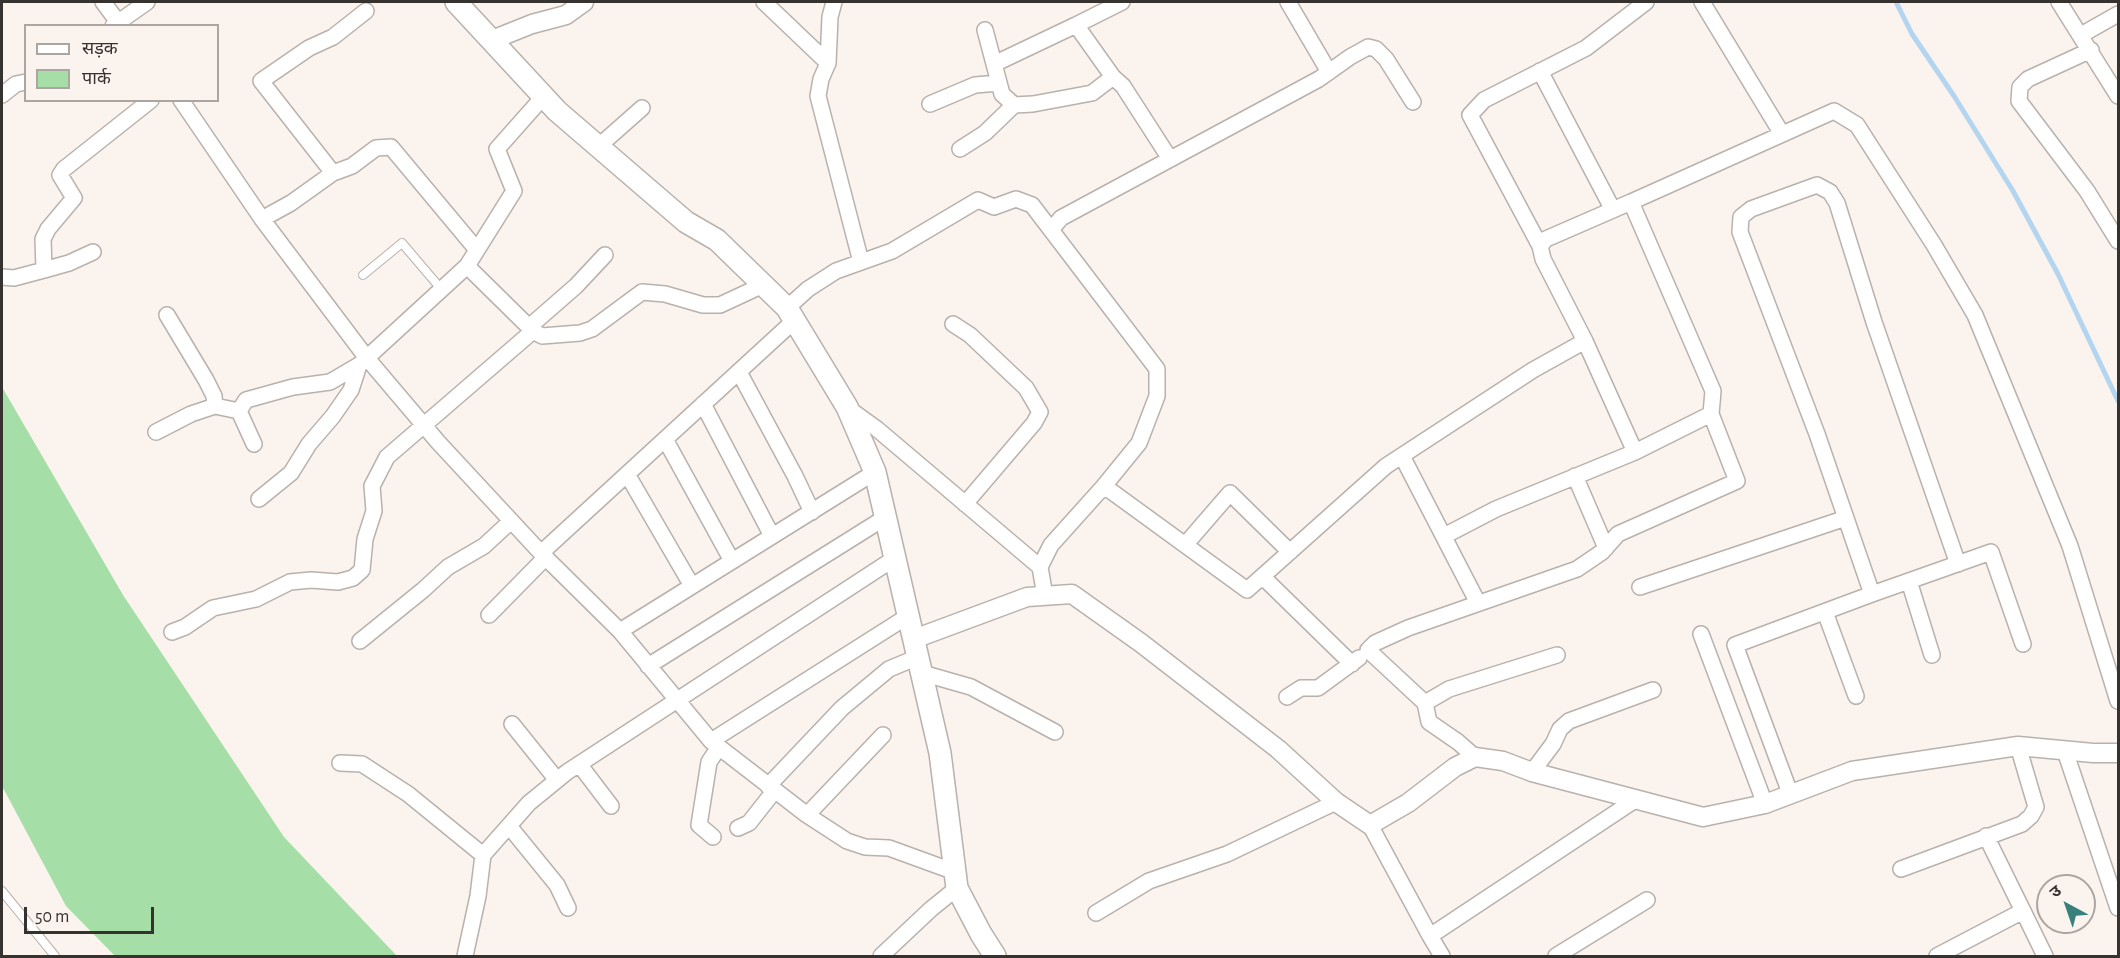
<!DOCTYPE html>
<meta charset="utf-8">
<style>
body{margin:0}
#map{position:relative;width:2120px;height:958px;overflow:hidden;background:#fbf3ee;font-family:"Alegreya Sans","Noto Sans Devanagari",sans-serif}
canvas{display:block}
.frame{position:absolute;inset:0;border:3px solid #353230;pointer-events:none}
.legend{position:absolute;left:24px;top:24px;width:195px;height:78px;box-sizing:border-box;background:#fbf3ee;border:2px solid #aca6a2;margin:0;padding:8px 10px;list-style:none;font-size:18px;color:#353230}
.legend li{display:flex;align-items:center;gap:12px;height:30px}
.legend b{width:30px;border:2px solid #aca6a2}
.north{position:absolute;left:2036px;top:874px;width:60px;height:60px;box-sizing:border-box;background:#fbf3ee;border:2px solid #aca6a2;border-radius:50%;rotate:320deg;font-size:16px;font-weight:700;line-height:24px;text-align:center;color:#353230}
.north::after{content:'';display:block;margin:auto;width:21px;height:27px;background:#38807b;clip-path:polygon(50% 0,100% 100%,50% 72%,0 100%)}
.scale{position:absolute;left:24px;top:907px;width:130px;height:27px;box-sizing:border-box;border:3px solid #353230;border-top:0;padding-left:8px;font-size:18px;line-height:21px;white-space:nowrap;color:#353230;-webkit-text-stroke:4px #fbf3ee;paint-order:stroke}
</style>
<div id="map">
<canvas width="2120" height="958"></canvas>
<div class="frame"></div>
<ul class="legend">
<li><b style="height:8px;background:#fff"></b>सड़क</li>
<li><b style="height:16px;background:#a6dea7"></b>पार्क</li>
</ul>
<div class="north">उ</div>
<div class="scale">50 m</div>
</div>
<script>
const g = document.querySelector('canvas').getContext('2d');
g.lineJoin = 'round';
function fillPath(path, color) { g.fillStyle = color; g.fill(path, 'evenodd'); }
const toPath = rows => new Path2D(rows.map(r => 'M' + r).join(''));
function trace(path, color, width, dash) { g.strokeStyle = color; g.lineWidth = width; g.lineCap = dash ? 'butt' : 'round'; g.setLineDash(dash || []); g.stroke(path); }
const green = toPath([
 [2,387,123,595,284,837,397,956,115,956,66,906,2,786]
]);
const stream = toPath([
 [1896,2,1912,34,1954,96,2013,191,2058,274,2118,401]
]);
const service = toPath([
 [363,275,402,243,442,290],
 [2,891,55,956]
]);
const minor = toPath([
 [103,2,121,26],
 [764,2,828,63],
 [834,2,830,17,828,63,821,79,818,96,861,262],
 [1122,2,1076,25,1113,77,1123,86,1170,159],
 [1288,2,1329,72],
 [1702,2,1782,134],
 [2059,2,2118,96],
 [113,26,147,2],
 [985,30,1002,94,1014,105,1033,104,1092,93,1113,77],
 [2081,35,2118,14],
 [2091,50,2028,79,2020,87,2019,101,2087,191,2118,241],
 [994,64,1076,25],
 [1540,71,1613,210],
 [2,95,16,84,26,82],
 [181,100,262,219,366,357,438,442,541,553,620,631,711,741,807,815,847,841,865,847,889,848,955,872],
 [930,104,975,85,999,83],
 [599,146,642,108],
 [960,149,985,133,1014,105],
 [333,173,261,81,309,48,333,37,366,11],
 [262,219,291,203,333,173,352,166,376,148,391,147,477,250],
 [1051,230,1061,218,1319,79,1350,57,1368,47,1376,49,1386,59,1413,102],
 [1540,246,1470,115,1484,100,1586,48,1646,2],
 [93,252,69,263,44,270,43,239,48,229,74,198,60,175,64,169,151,100],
 [467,266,533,331],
 [2,277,14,278,44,270],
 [787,308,808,289,836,271,892,251,978,200,994,207,1016,199,1032,205,1157,369,1157,396,1139,443,1104,486,1247,590,1386,466,1533,370,1585,341,1543,259,1540,246,1546,239,1631,202],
 [167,315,206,380,214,396,215,406],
 [953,324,970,335,1026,388,1040,412,1034,423,965,504],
 [529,327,576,286,605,255],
 [1585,341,1635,452,1711,414],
 [739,372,795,476,812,512],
 [703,404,772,536],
 [848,408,877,429,1040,567],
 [156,432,191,414,215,406,239,411],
 [665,439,732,561],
 [254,444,239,411,246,400,293,387,330,382,359,365,467,266,514,191,497,149,544,96],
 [1402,456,1478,603],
 [627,474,692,586],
 [1575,476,1606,548],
 [259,499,291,473,309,444,333,416,351,390,359,365],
 [1444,536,1496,509,1635,452],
 [1185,545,1230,493,1290,552],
 [541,553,795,320],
 [1958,564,1874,322,1837,203,1830,192,1817,185,1751,209,1741,217,1740,232,1817,434,1872,594,1991,552,2023,644],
 [1260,579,1267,581,1352,664],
 [1909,581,1932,655],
 [1640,587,1846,518],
 [1045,596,1040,567,1051,545,1104,486],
 [1825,612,1856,696],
 [489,615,546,557],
 [620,631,875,472],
 [172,632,185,627,213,608,256,599,290,582,311,580,338,582,353,578,362,570,365,539,374,511,372,486,387,457,533,331,542,336,580,333,592,329,642,292,665,294,703,305,720,305,763,285],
 [1701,634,1765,804],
 [360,641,423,590,448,567,484,546,511,521],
 [648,666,886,517],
 [922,673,971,687,1055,732],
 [1287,697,1301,688,1318,688,1359,658],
 [1425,703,1449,689,1557,655],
 [512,724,557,780],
 [711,741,908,616],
 [2065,751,2118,908],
 [1475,757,1458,742,1429,722,1425,703,1368,650,1375,643,1408,628,1577,569,1602,552,1618,534,1737,481,1711,414,1713,391,1631,202,1834,111,1857,125,1934,245,1975,315,2070,546,2118,701],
 [340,763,362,764,408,794,483,855],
 [579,764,611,806],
 [1532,772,1553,744,1560,729,1569,721,1653,690],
 [768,786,842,708,889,669,918,657],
 [1790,793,1735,645,1872,594],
 [807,815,883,735],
 [1370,825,1430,936],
 [509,826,557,885,568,908],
 [738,828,749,823,775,790],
 [1986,836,2023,911],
 [713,837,699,825,709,762,719,747],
 [1901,869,2022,824,2031,816,2036,807,2018,746],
 [1096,913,1149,881,1227,854,1336,802],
 [465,956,478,896,483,855,529,803,567,772,895,558],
 [881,956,931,909,957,888],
 [1442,956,1430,936,1635,800],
 [1556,956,1647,900],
 [1937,956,2023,911,2045,956]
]);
const tertiary = toPath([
 [492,40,532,24,566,15,584,2],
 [914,639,1027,597,1072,594,1141,643,1278,749,1336,802,1370,825,1408,803,1455,767,1475,757,1503,761,1532,772,1703,817,1765,804,1852,771,2018,746,2093,753,2118,753]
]);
const secondary = toPath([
 [456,2,557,111,686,222,717,240,787,308,847,407,875,472,940,753,957,888,981,934,995,956]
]);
fillPath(green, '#a6dea7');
trace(stream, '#b4d5f0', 5);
trace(service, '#b9b1ac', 10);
trace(minor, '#b9b1ac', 18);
trace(tertiary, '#b9b1ac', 21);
trace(secondary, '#b9b1ac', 24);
trace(service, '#fff', 8);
trace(minor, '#fff', 15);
trace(tertiary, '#fff', 18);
trace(secondary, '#fff', 21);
</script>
